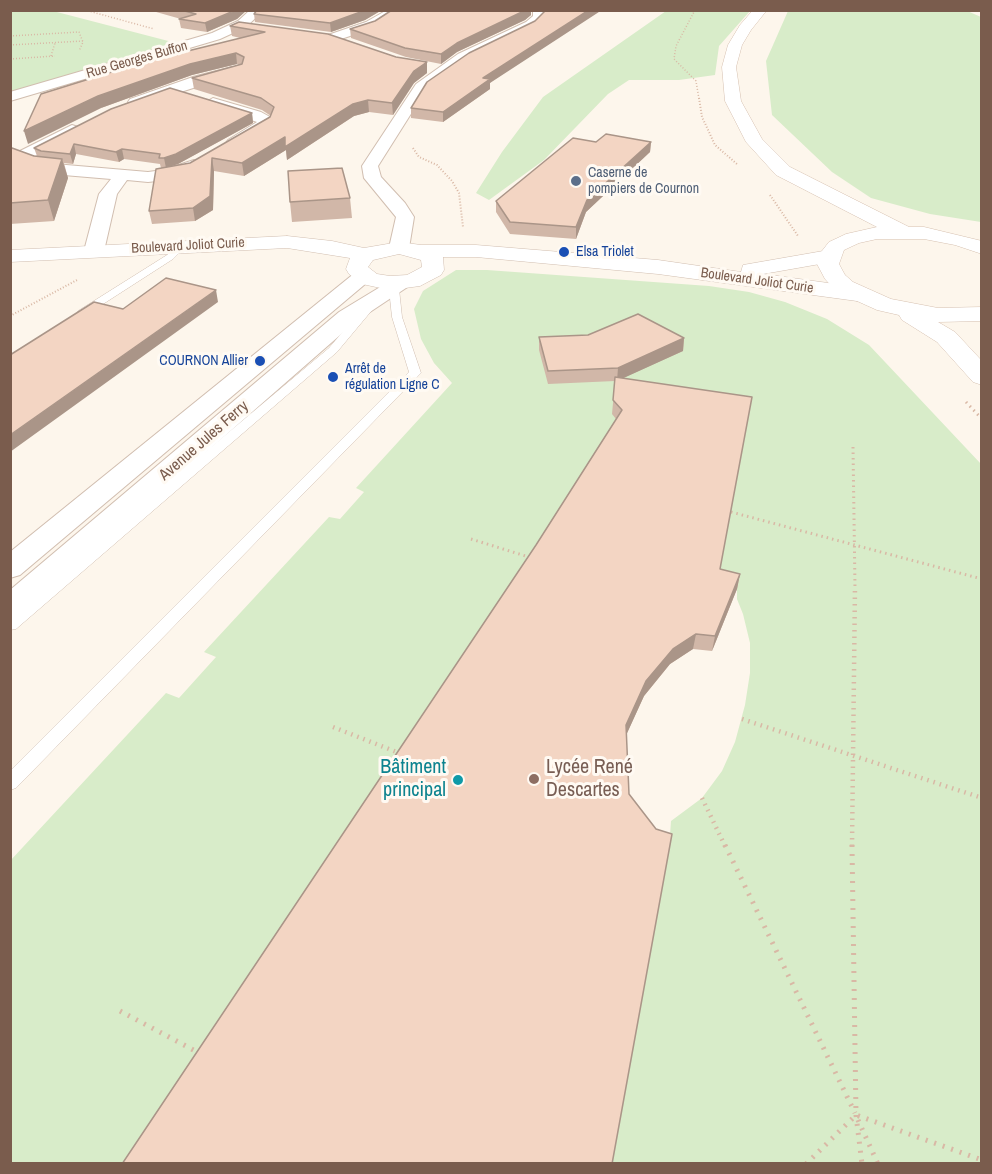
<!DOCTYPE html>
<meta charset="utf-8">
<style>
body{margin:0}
#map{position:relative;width:992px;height:1174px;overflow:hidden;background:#fdf6ec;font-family:"Archivo Narrow",sans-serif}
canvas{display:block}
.frame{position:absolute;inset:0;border:12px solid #7a5c4d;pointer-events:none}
</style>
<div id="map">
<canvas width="992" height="1174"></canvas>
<div class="frame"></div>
</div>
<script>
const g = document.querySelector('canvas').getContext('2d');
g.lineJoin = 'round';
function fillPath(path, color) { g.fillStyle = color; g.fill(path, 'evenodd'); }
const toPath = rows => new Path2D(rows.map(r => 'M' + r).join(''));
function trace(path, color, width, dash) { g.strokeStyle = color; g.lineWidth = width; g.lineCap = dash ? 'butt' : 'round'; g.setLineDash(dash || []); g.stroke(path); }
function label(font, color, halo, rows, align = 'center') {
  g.font = font + ' "Archivo Narrow",sans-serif'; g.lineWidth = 6; g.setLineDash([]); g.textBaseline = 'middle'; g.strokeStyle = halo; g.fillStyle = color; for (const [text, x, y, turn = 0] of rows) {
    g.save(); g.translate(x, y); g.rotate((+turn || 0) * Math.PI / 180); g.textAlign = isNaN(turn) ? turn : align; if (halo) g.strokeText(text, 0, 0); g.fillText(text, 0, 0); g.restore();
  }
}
const green = toPath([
 [965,10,981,17,981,222,930,214,871,198,832,172,772,115,766,61,788,11],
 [11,11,53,11,176,43,11,95],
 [666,11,750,11,719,46,715,75,679,80,629,80,608,94,544,160,489,200,476,193,502,152,543,97],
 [456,270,487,270,709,286,749,292,785,302,827,319,869,345,981,464,981,1163,612,1163,669,849,671,821,702,798,722,771,735,742,745,705,750,673,750,643,743,614,737,599,737,589,717,583,749,411,620,424,135,1163,11,1163,10,861,166,693,179,698,216,657,204,652,329,517,340,519,364,492,356,488,452,383,434,363,421,339,414,309,423,291]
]);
const pathFar4 = toPath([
 [85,10,154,29],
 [695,10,676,46,674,59,696,81,699,99],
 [10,36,79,32,83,42,79,51],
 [10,45,83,41],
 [51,56,55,43],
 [10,59,55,56]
]);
const pathFar3 = toPath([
 [699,98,702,117,715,145,737,164],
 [413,148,419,157,437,165,452,181,459,193,463,227],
 [770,195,798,236],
 [10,316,77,280]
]);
const pathFar2 = toPath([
 [966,402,982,419],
 [853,447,855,588],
 [731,512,982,579],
 [471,539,532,558]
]);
const pathFar1 = toPath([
 [742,719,982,798],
 [333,727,399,753],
 [702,798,725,846],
 [852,846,855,586]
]);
const path = toPath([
 [725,845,855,1113],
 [852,845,856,1115,862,1164],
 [120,1011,201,1054],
 [858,1120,878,1164],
 [806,1164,856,1115,982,1160]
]);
const service = toPath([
 [178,244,186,246,173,259,86,315,78,315,78,311,167,255,178,244],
 [394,286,399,289,402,317,421,373,419,375,16,788,10,790,10,771,409,372,392,317,389,289,394,286],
 [373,300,378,303,337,352,16,629,10,630,10,616,329,348,369,301,373,300]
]);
const minor = toPath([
 [250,10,264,10,246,27,220,39,10,101,10,92,212,33,238,21,250,10],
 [387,10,403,10,374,28,332,42,326,38,328,35,366,22,387,10],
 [533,10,545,10,545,17,534,28,468,60,426,90,378,166,381,177,405,203,414,217,409,248,406,252,392,252,389,248,396,217,364,178,362,166,416,84,458,54,526,22,533,16,533,10],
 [232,67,237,68,239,71,237,74,140,105,135,106,128,102,130,99,193,77,232,67],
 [213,98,261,112,270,117,273,125,264,133,240,146,228,146,226,143,228,140,257,122,208,105,206,102,213,98],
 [72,125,78,127,80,130,78,133,32,158,43,163,148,172,163,170,194,160,202,165,200,169,166,180,148,182,127,180,117,194,104,251,101,255,87,255,84,251,99,194,111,179,40,173,17,164,15,160,20,151,72,125],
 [363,270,370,272,373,276,370,280,20,575,10,578,10,552,356,272,363,270],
 [402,276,409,278,412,282,409,286,355,322,21,614,10,617,10,590,339,312,395,278,402,276]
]);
const tertiary = toPath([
 [287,236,332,241,364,248,399,242,421,245,476,245,658,260,741,272,743,265,829,250,837,251,840,256,837,261,763,274,857,287,865,289,868,294,865,299,857,301,658,274,476,257,443,257,444,270,441,275,420,286,390,290,362,284,349,274,346,269,350,258,287,248,10,262,10,250,287,236],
 [399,254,421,260,422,267,407,275,390,276,377,274,368,267,373,260,399,254]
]);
const secondary = toPath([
 [753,10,767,10,751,30,742,45,736,67,741,101,762,139,790,167,909,227,924,227,982,241,982,254,955,245,924,239,877,239,859,243,844,250,839,264,845,275,853,282,891,299,938,308,982,307,982,321,938,322,955,332,982,361,982,385,973,382,937,342,902,320,899,315,877,310,837,292,825,279,817,264,818,256,829,242,846,234,877,227,776,175,746,142,725,101,722,67,728,45,740,25,753,10]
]);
const wall = toPath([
 [149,10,247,10,237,19,207,32,181,28,179,19,181,19],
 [257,10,382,10,365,20,331,32,255,22,254,14],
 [531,15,525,20,457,52,441,64,406,57,351,38,350,29,375,21],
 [535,21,490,83,490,89,443,122,411,118,411,108],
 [239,22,396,57,427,62,427,73,414,83,393,115,369,112,354,116,287,160,286,150,244,176,214,171,213,210,195,221,152,224,149,211,161,168,160,164,124,159,119,162,76,154,73,164,64,163,68,178,54,221,10,224,10,151,37,156,34,148,252,113,253,123,178,164,168,167,190,163,271,116,262,110,194,89,192,78,239,65,237,64,192,75,101,108,28,144,240,38,232,36,230,26],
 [596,142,651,142,650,152,586,212,576,239,510,234,496,212,496,201],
 [350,198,352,218,292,222,290,202],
 [539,337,684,338,683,351,623,378,720,569,740,574,737,589,712,651,693,649,670,664,644,696,626,735,536,545,616,419,612,414,615,381,548,384,539,350]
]);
const shadedWall = toPath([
 [247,10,237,19,207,32,205,23,235,11],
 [366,10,382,10,365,20,331,32,330,23],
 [526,10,531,10,531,15,525,20,457,52,441,64,441,54,457,43],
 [589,10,602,10,490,83,490,89,443,122,443,112,483,78],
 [236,53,237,64,192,75,101,108,28,144,24,131,98,96,190,64],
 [427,62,427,73,414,83,393,115,392,103,414,71],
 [368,100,369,112,354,116,287,160,286,150,244,176,242,163,285,137,353,104],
 [252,113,253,123,178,164,166,168,164,158],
 [651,142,650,152,586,212,576,239,576,227,587,200],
 [74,144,76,154,73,164,70,154],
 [122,149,124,159,119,162,116,152],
 [212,158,214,171,213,210,195,221,193,208],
 [62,159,68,178,54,221,48,200],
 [216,290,218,302,10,452,10,435],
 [684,338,683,351,617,381,618,368],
 [740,574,737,589,712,651,715,636],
 [696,634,693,649,670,664,644,696,624,740,626,725,646,681,673,649]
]);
const building = toPath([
 [181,10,236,10,205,23,179,19,196,14,181,10],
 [257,10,366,10,330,23,254,14,257,10],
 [392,10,526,10,457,43,441,54,405,48,350,29,375,21,392,10],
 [546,10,589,10,483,78,490,79,443,112,411,108,427,82,469,53,535,21,546,10],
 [239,22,328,34,396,57,427,62,414,71,392,103,368,100,353,104,285,147,285,137,242,163,212,158,210,196,193,208,149,211,156,169,190,163,270,117,274,107,261,98,192,78,242,64,244,57,236,53,190,64,98,96,24,131,41,94,147,61,265,32,230,26,239,22],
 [170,88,252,113,176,154,164,158,159,158,160,154,122,149,116,152,74,144,70,154,41,151,34,148,111,109,170,88],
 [606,134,651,142,587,200,576,227,510,222,496,201,573,138,596,142,606,134],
 [12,148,34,156,62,159,48,200,10,203,10,151,12,148],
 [342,168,350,198,290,202,288,171,342,168],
 [166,278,216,290,10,435,10,355,94,302,123,309,166,278],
 [638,314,684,338,618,368,548,371,539,337,588,335,638,314],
 [615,377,752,397,720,569,740,574,715,636,696,634,673,649,646,681,626,725,629,794,656,829,672,834,612,1164,122,1164,536,545,622,410,613,400,615,377]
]);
const markers = [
 [576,181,6,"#5c6f8a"],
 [564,252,6,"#1a4fb4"],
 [260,361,6,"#1a4fb4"],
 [333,377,6,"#1a4fb4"],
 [534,779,6,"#8d6e63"],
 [458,780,6,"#0f9aa8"]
];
const farStreetnames = [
 ["Rue Georges Buffon",137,60,-16],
 ["Boulevard Joliot Curie",188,246,-3],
 ["Boulevard Joliot Curie",757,281,8]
];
const farServicenames = [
 ["Caserne de",588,173],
 ["pompiers de Cournon",588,189]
];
const farTransitnames = [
 ["Elsa Triolet",576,252],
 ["COURNON Allier",248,361,"right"],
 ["Arrêt de",345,369],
 ["régulation Ligne C",345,385]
];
const streetNames = [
 ["Avenue Jules Ferry",204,441,-41]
];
const nearCulturenames = [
 ["Bâtiment",446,768],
 ["principal",446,791]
];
const nearEducationnames = [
 ["Lycée René",546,768],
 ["Descartes",546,791]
];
fillPath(green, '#d8ecc9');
trace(service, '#d1beb0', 1);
trace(minor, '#d1beb0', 2);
trace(tertiary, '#d1beb0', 1);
trace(secondary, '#d6c0b0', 1);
trace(pathFar4, '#d9b8a5', 1.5, [1, 2]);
trace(pathFar3, '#d9b8a5', 2, [1, 2]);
trace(pathFar2, '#d9b8a5', 3, [1.5, 4]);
trace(pathFar1, '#d9b8a5', 4.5, [1.5, 5]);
trace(path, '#d9b8a5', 5, [2, 7]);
fillPath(service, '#fff');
fillPath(minor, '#fff');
fillPath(tertiary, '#fff');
fillPath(secondary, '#fff');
fillPath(wall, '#d1b7a8');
fillPath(shadedWall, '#aa9588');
fillPath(building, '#f3d5c3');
trace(building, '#aa9588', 1.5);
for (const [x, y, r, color] of markers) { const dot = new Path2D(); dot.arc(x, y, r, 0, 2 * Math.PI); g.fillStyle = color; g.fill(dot); trace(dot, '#fffaf3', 2); }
label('14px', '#7a5c4d', '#fffaf3', farStreetnames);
label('14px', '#4e5e75', '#fffaf3', farServicenames, 'left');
label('14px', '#164399', '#fffaf3', farTransitnames, 'left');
label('16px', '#7a5c4d', '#fffaf3', streetNames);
label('20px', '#0d838f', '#fffaf3', nearCulturenames, 'right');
label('20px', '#785e54', '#fffaf3', nearEducationnames, 'left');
</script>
